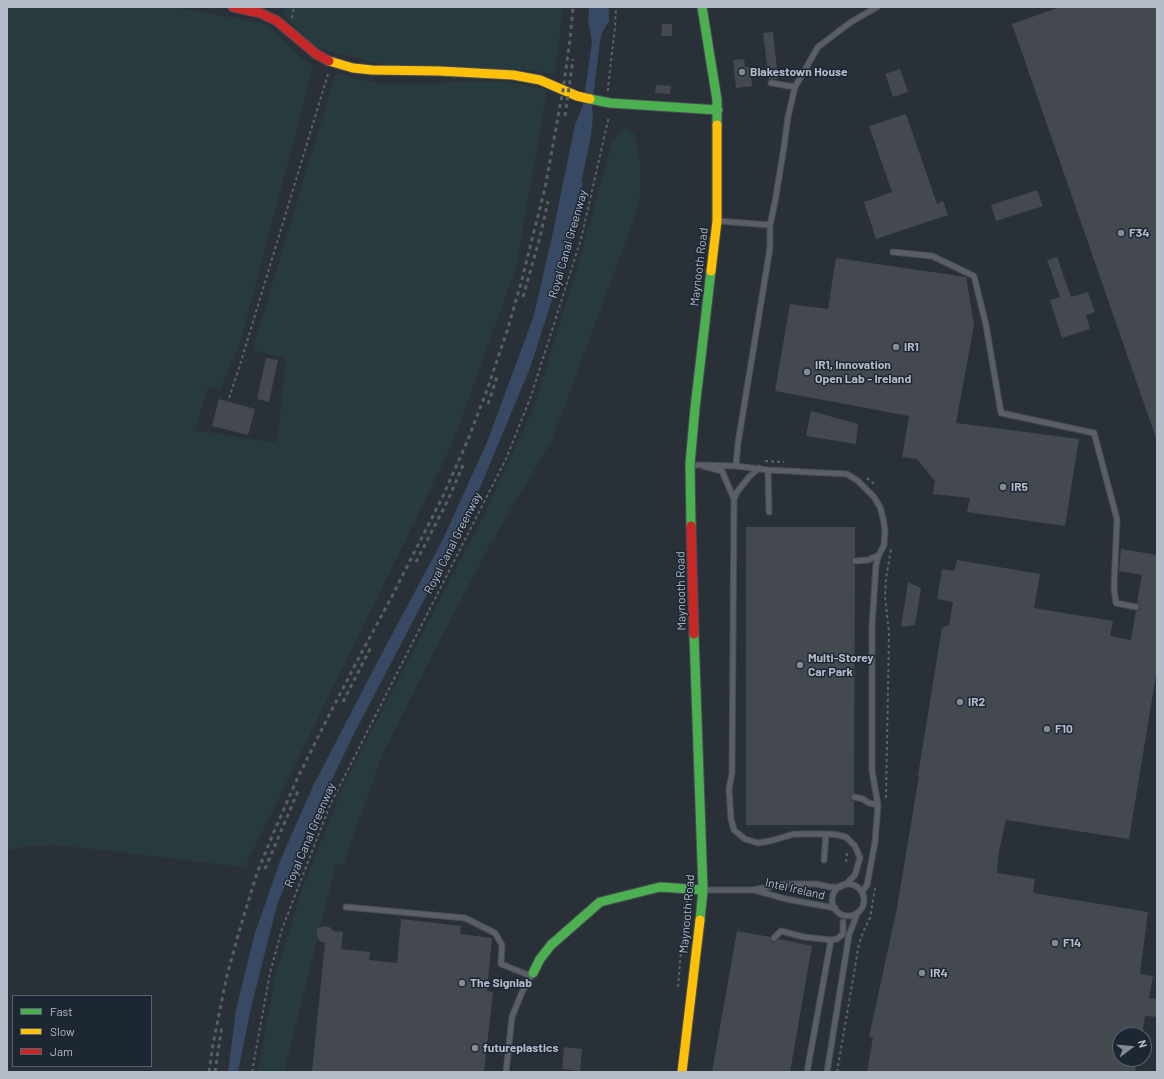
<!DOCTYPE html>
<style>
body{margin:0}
#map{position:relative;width:1164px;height:1079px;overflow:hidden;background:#2a3038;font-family:Barlow,sans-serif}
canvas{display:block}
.frame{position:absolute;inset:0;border:8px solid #b4bcc9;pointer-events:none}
.legend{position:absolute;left:12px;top:995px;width:140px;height:72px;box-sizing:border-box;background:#1d2633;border:1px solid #59626f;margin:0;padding:5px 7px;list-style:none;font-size:12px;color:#b4bcc9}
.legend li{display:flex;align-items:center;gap:8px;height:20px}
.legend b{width:20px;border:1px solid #59626f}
.north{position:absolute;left:1112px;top:1027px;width:40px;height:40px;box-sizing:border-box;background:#1d2633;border:1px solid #59626f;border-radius:50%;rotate:74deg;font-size:11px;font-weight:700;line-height:16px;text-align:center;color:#b4bcc9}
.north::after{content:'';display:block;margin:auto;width:14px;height:18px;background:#848b96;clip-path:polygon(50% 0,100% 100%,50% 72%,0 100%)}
</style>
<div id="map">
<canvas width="1164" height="1079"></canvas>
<div class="frame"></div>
<ul class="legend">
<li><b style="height:5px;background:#4caf50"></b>Fast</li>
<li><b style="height:5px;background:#ffc107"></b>Slow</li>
<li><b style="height:5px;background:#c62828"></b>Jam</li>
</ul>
<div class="north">N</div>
</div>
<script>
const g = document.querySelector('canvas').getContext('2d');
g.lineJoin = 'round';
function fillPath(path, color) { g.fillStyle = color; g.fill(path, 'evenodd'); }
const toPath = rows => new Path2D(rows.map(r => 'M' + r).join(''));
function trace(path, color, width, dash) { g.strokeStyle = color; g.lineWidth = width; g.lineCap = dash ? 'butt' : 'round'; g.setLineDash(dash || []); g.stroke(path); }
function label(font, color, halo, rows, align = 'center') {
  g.font = font + ' Barlow,sans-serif'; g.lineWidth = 3; g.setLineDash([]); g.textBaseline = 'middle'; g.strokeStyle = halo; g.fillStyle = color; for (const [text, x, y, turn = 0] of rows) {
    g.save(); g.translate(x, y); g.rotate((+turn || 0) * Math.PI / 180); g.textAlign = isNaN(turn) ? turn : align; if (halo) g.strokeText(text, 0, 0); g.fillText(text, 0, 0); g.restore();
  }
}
const green = toPath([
 [7,7,174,7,266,24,313,68,241,340,220,390,208,387,195,430,277,443,286,358,261,353,253,348,336,73,383,85,500,81,547,89,517,265,452,445,245,867,57,845,25,846,7,851],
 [285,7,563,7,555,74,527,70,386,65,313,47,284,15],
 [625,129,634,133,641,166,639,206,552,440,490,545,433,653,383,753,343,866,336,864,284,1072,258,1072,275,975,302,890,342,788,485,513,533,409,574,279,612,143,621,130]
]);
const water = toPath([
 [589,7,609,7,609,21,602,33,600,41,592,107,593,116,591,136,581,183,583,183,573,235,530,368,469,514,355,732,306,833,277,905,250,1012,238,1072,228,1072,236,1010,254,936,280,861,313,786,380,657,443,539,488,440,534,315,553,232,575,125,583,105,592,42,588,21]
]);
const building = toPath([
 [1060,7,1157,7,1157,438,1156,438,1012,24],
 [662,24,672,24,672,36,661,36],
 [773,32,778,79,769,80,763,33],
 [744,59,745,67,750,67,752,86,736,88,733,60],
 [900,69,908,92,893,97,885,74],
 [656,85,671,86,670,94,655,93],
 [906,114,937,204,943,201,948,215,876,239,864,202,892,192,869,126],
 [1037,190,1043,206,996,221,991,205],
 [1057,257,1071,297,1088,292,1095,312,1086,315,1090,329,1062,338,1050,300,1060,297,1047,260],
 [836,258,966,277,974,325,956,423,1079,439,1065,526,967,512,970,498,933,494,935,481,917,459,902,457,909,416,775,391,790,304,828,309],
 [266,358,278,360,269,402,257,399],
 [219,399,255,409,248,435,212,426],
 [811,411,858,424,856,444,806,436],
 [746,527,855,527,855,557,852,558,851,561,852,564,855,565,854,793,851,794,850,797,851,800,854,801,854,825,746,825],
 [1121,549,1157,555,1157,669,1129,839,1006,820,999,851,997,873,1035,879,1033,893,1148,912,1140,974,1153,976,1149,998,1157,999,1157,1017,1145,1016,1142,1035,1120,1035,1120,1059,1137,1059,1135,1072,867,1072,873,1038,869,1037,897,908,919,776,918,775,942,628,949,625,953,602,937,599,942,569,954,571,957,560,1040,574,1034,608,1113,621,1110,636,1131,640,1136,611,1139,610,1140,607,1139,604,1137,603,1142,575,1119,571],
 [908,582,921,588,915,625,901,627],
 [401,919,461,926,460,934,492,938,487,991,493,992,484,1072,312,1072,325,943,320,941,317,937,317,929,324,926,329,927,333,931,343,932,341,949,370,952,369,960,397,963],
 [737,931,770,937,771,941,773,942,775,942,779,939,812,946,790,1072,712,1072],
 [564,1047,582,1049,580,1071,562,1069]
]);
const path = toPath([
 [292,18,294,7],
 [608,91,608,87,615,27,616,7],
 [229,398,239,368,328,74],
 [765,461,784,462],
 [867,478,874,484],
 [886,798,889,633,885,596,886,578,891,549],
 [846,862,847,853,849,851],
 [678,987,682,938,687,902,686,900],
 [252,1072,270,973,282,929,330,805,506,459,531,396,581,239,609,116],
 [837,1072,859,944,864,930,870,918,875,888]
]);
const lane = toPath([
 [771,83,795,87],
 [718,221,770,225,775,202,784,147,788,117,795,87,818,47,851,22,877,7],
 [770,225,770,248,738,443,736,466,768,470,847,474,858,481,874,497,880,507,883,518,885,530,884,545,879,555,868,560,855,561],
 [893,252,932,256,974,276,986,325,1001,413,1094,433,1117,519,1114,588,1116,603,1136,607],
 [697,465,736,466],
 [703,466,722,471,734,499],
 [759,468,749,477,737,492,734,499,732,773,729,789,731,819,734,830,745,839,758,843,770,841,794,834,829,834,838,835,846,837,855,846,860,858,855,875,845,885],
 [768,470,769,512],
 [854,797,863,799,869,803,878,805],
 [824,860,826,834],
 '832 900a16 16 0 1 1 32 0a16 16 0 1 1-32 0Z',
 [704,890,752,890,786,884,816,884,830,887,840,887],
 [754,890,786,899,835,908],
 [862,892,867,885,875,842,878,805,872,771,872,626,876,565,879,555],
 [346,907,465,918,495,933,502,945,501,964,531,976,532,974],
 [774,938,781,931,804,937,831,940,837,939,843,934,843,922],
 [506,1072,512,1017,522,992,531,976],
 [807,1072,831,940],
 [827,1072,849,935,857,914]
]);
const fast = toPath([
 [702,7,717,100,717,125],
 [590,99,610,103,718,110],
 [691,526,690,464,695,408,711,271],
 [694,634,703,890,700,920],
 [533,973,540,959,551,945,600,902,660,887,703,890]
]);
const slow = toPath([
 [329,61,353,68,372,70,439,71,513,75,540,80,577,96,590,99],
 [711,271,717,221,717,125],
 [682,1072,700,920]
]);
const jam = toPath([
 [233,7,260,13,277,21,316,54,329,61],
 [691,526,694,634]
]);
const rail = toPath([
 [565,116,573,59],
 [523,297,540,237,548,201],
 [488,404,497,377],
 [416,562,448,500,463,465],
 [343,702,372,645],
 [265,869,298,791],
 [209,1072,213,1044,227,975,241,925,257,873,273,834,297,779,321,731,356,663,390,600,442,498,467,442,487,390,508,328,521,283,545,188,563,90,570,40,573,7],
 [215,1072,222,1025]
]);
const markers = [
 [742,72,4,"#848b96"],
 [1121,233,4,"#848b96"],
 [896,347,4,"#848b96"],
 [807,372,4,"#848b96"],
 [1003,487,4,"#848b96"],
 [800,665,4,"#848b96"],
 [960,702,4,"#848b96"],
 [1047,729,4,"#848b96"],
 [1055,943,4,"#848b96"],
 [922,973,4,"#848b96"],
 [462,983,4,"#848b96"],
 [475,1048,4,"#848b96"]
];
const poiNames = [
 ["Blakestown House",750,72],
 ["F34",1129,233],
 ["IR1",904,347],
 ["IR1, Innovation",815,365],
 ["Open Lab - Ireland",815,379],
 ["IR5",1011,487],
 ["Multi-Storey",808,658],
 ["Car Park",808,672],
 ["IR2",968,702],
 ["F10",1055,729],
 ["F14",1063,943],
 ["IR4",930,973],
 ["The Signlab",470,983],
 ["futureplastics",483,1048]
];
const streetNames = [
 ["Royal Canal Greenway",568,244,-74],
 ["Maynooth Road",699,267,-83],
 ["Royal Canal Greenway",453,543,-63],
 ["Maynooth Road",681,591,-91],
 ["Royal Canal Greenway",310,835,-67],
 ["Intel Ireland",795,889,13],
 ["Maynooth Road",687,914,-85]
];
fillPath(green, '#273a3e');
fillPath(water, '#384963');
fillPath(building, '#444950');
trace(lane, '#484c53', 7);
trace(fast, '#484c53', 11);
trace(slow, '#484c53', 11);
trace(jam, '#484c53', 11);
trace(path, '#5d636a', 2, [3, 3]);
trace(lane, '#5a5e66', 5);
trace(fast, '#4caf50', 9);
trace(slow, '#ffc107', 9);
trace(jam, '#c62828', 9);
trace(rail, '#595d64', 3, [4, 4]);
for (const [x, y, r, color] of markers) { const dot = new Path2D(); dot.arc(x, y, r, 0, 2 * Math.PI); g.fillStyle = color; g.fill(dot); trace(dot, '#1d2633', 1.5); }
label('bold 12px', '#b4bcc9', '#1d2633', poiNames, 'left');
label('12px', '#b4bcc9', '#1d2633', streetNames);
</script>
